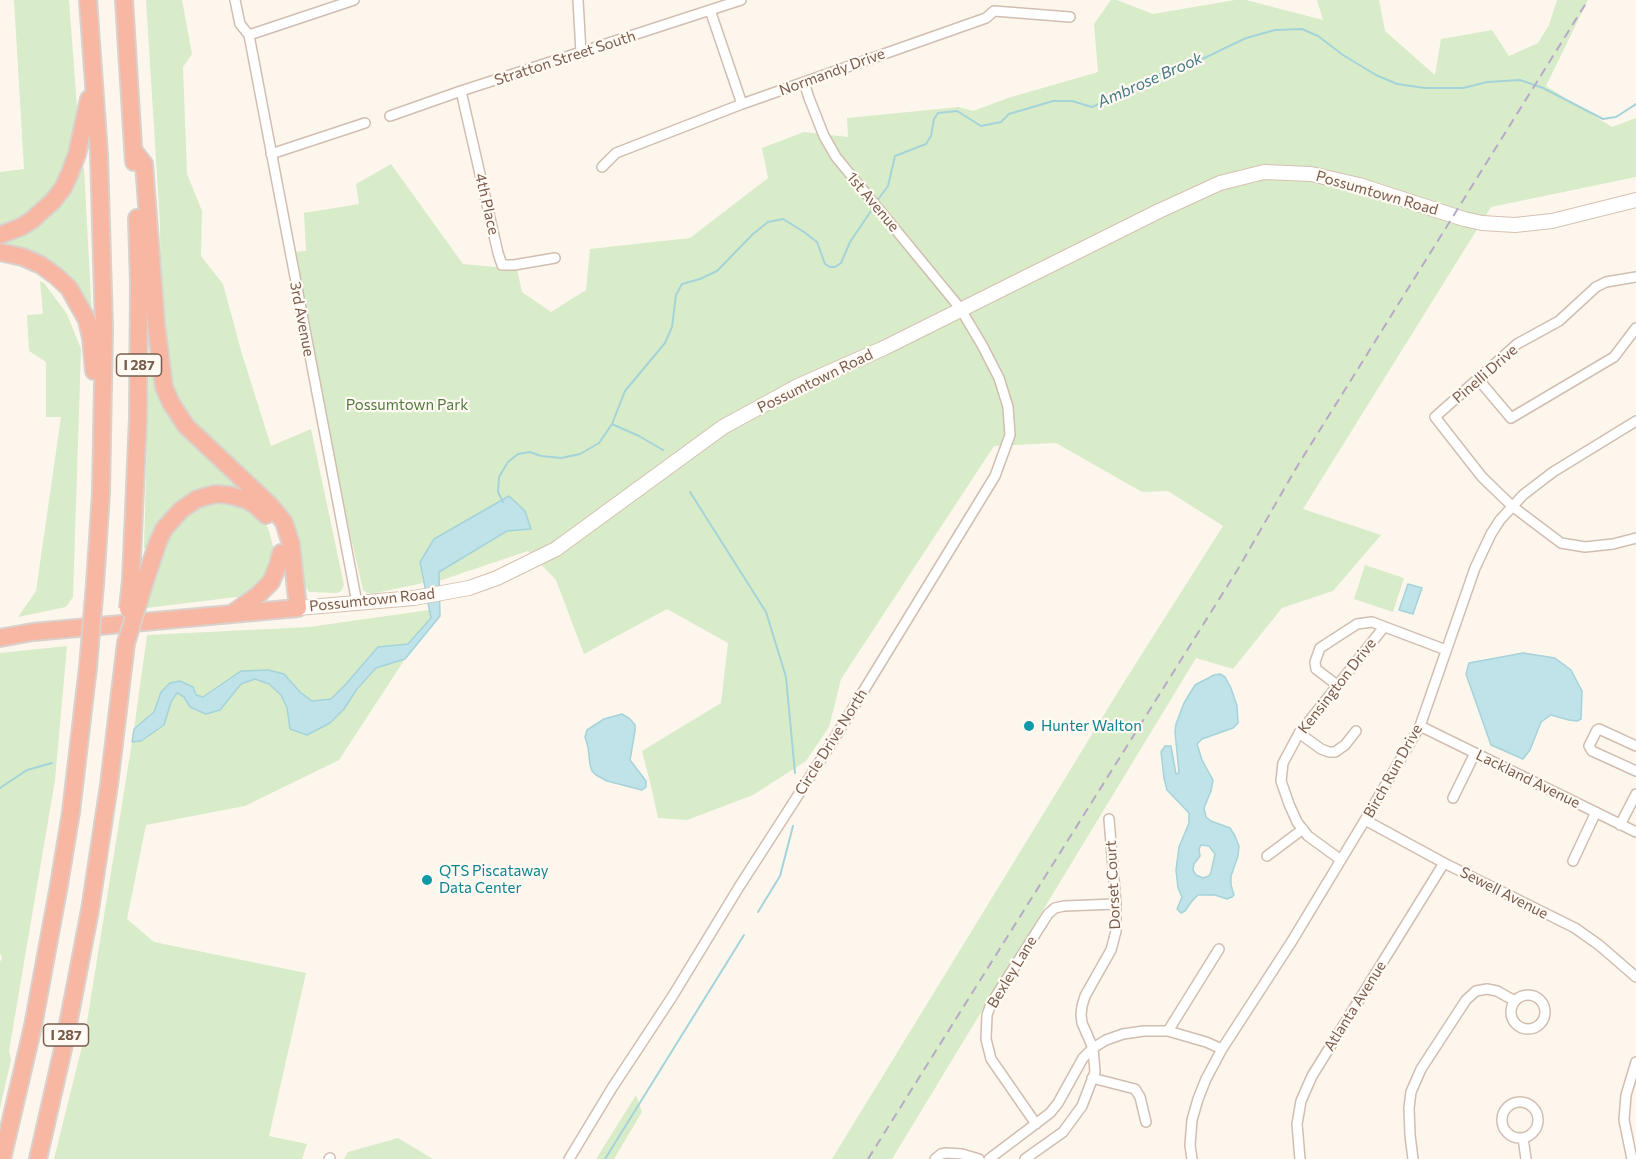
<!DOCTYPE html>
<style>
body{margin:0}
canvas{display:block;background:#fdf6ec}
</style>
<canvas width="1636" height="1159"></canvas>
<script>
const g = document.querySelector('canvas').getContext('2d');
g.lineJoin = 'round';
function fillPath(path, color) { g.fillStyle = color; g.fill(path, 'evenodd'); }
const toPath = rows => new Path2D(rows.map(r => 'M' + r).join(''));
function trace(path, color, width, dash) { g.strokeStyle = color; g.lineWidth = width; g.lineCap = dash ? 'butt' : 'round'; g.setLineDash(dash || []); g.stroke(path); }
function label(font, color, halo, rows, align = 'center') {
  g.font = font + ' Commissioner,sans-serif'; g.lineWidth = 4.5; g.setLineDash([]); g.textBaseline = 'middle'; g.strokeStyle = halo; g.fillStyle = color; for (const [text, x, y, turn = 0] of rows) {
    g.save(); g.translate(x, y); g.rotate((+turn || 0) * Math.PI / 180); g.textAlign = isNaN(turn) ? turn : align; if (halo) g.strokeText(text, 0, 0); g.fillText(text, 0, 0); g.restore();
  }
}
const green = toPath([
 [14,0,69,0,78,120,73,150,58,185,31,212,8,229,0,227,0,172,24,169],
 [146,0,182,0,192,54,183,67,187,174,202,211,201,256,223,284,242,354,271,446,311,429,344,585,341,591,337,593,309,592,301,581,293,529,196,429,173,395,161,337,160,223],
 [1111,0,1117,0,1153,14,1235,0,1246,0,1323,20,1317,0,1379,0,1385,31,1435,75,1441,39,1492,30,1509,56,1538,43,1549,25,1557,0,1588,0,1546,86,1612,127,1636,118,1636,177,1491,207,1303,509,1381,535,1333,591,1282,608,1233,669,1196,658,892,1159,832,1159,1121,687,1223,526,1168,491,1142,492,1056,443,994,446,841,679,829,727,806,761,753,795,687,820,658,818,651,786,642,751,721,703,728,643,667,609,584,654,556,580,528,551,439,581,439,572,492,539,507,531,530,529,480,513,434,539,420,562,423,583,376,593,367,593,363,590,337,477,293,252,306,251,304,213,359,204,356,184,391,164,463,264,517,269,522,292,551,312,586,290,590,249,690,238,768,178,762,148,804,132,848,137,847,118,959,107,973,111,1008,98,1098,72,1094,24],
 [83,167,84,168,92,317,84,298,79,289,0,247,0,241,71,189],
 [40,281,44,283,67,314,81,349,73,597,66,607,18,617,36,591,61,417,46,417,46,362,29,351,27,315,43,314],
 [150,324,162,392,252,494,201,493,149,550,144,548],
 [207,501,240,503,264,520,269,531,274,550,272,569,260,584,245,596,146,608,157,564,169,530,179,519],
 [1365,565,1404,578,1393,612,1354,599],
 [429,610,431,618,408,644,378,647,346,684,331,699,312,701,299,692,284,674,241,671,203,697,196,695,193,687,161,692,154,712,134,729,147,635,309,627],
 [67,646,55,780,9,1051,11,1060,0,1108,0,962,2,958,0,953,0,653],
 [405,659,339,760,245,806,146,825,127,919,154,942,306,973,269,1136,307,1144,302,1159,54,1159,85,1034,132,742,141,741,164,725,171,702,177,692,184,697,190,707,231,697,241,684,255,679,269,684,281,695,287,708,290,729,330,723,344,709,357,689,376,668],
 [636,1095,642,1112,614,1159,596,1159],
 [398,1138,433,1159,344,1159,348,1152]
]);
const water = toPath([
 [509,496,525,511,531,529,507,531,439,572,440,616,405,659,376,668,357,689,344,709,330,723,307,735,290,729,287,708,281,695,269,684,255,679,241,684,220,710,206,714,190,707,184,697,177,693,171,702,164,725,141,741,132,742,134,729,154,712,161,692,170,683,180,681,193,687,196,695,203,697,241,671,268,670,284,674,300,692,312,701,331,699,346,684,378,647,408,644,431,618,420,562,434,539,509,496],
 [1408,584,1422,588,1413,614,1399,610,1408,584],
 [1523,653,1555,658,1571,670,1582,691,1581,719,1577,721,1569,720,1551,715,1541,722,1530,750,1523,759,1491,745,1466,674,1469,663,1523,653],
 [1220,674,1225,677,1231,688,1237,706,1238,723,1233,728,1202,739,1197,744,1202,760,1213,780,1211,791,1204,808,1206,817,1211,821,1230,828,1235,836,1239,846,1238,856,1231,876,1231,885,1234,895,1232,897,1227,899,1215,895,1198,895,1192,901,1185,911,1181,913,1177,909,1182,897,1178,888,1176,870,1179,847,1189,823,1189,813,1167,790,1164,778,1161,752,1165,746,1171,746,1176,774,1179,773,1175,732,1176,724,1184,703,1195,685,1214,675,1220,674],
 [1201,845,1209,846,1215,854,1211,872,1209,876,1203,878,1196,875,1193,870,1194,864,1200,856,1199,849,1201,845],
 [622,714,630,719,635,725,635,731,630,760,646,781,646,787,642,790,607,781,596,775,592,771,590,765,588,747,585,737,587,730,604,719,622,714]
]);
const stream = toPath([
 [877,201,888,186,895,156,926,144,931,136,934,119,938,113,957,111,981,126,1001,122,1009,114,1053,101,1072,101,1092,107,1130,90,1160,74,1192,64,1246,38,1275,30,1302,29,1318,36,1343,55,1376,75,1397,84,1425,88,1463,88,1487,82,1520,80,1543,88,1603,119,1616,117,1636,104],
 [612,424,639,436,663,450],
 [690,492,766,612,786,677,795,773],
 [503,502,498,492,499,477,508,462,518,454,530,452,541,456,561,458,580,454,599,443,612,424,625,391,665,343,672,327,676,295,682,284,700,279,717,271,753,234,768,222,783,219,804,232,817,242,825,264,830,267,835,267,841,263,850,242,873,208],
 [0,788,27,770,52,763],
 [758,912,780,876,793,826],
 [605,1159,744,935]
]);
const street = toPath([
 [235,0,240,24,249,35,357,603],
 [578,0,581,53],
 [710,10,742,104],
 [249,35,354,0],
 [461,91,498,253,502,265,514,265,555,258],
 [390,116,461,91,741,0],
 [271,154,365,123],
 [602,167,616,153,742,104,986,18,994,11,1070,17],
 [1636,277,1606,282,1596,287,1559,321,1517,344,1435,417,1482,477,1512,506,1561,543,1585,547,1613,544,1636,538],
 [1478,379,1511,418,1614,357,1636,328],
 [1337,685,1316,669,1315,662,1320,648,1357,624,1372,622,1446,650],
 [1420,726,1636,832],
 [1299,733,1321,749,1329,752,1335,752,1345,745,1356,731],
 [1636,746,1599,729,1597,730,1589,746,1592,751,1636,771],
 [1453,798,1475,753],
 [1365,820,1444,863,1575,928,1599,945,1636,977],
 [1620,825,1636,794],
 [1267,856,1303,829],
 [1341,860,1308,836,1297,822,1289,804,1281,781,1283,763,1298,735,1384,627],
 [1573,861,1596,812],
 '1511 1012a17 17 0 1 1 34 0a17 17 0 1 1-34 0Z',
 [1168,1031,1219,949],
 [1092,1078,1135,1089,1140,1097,1146,1122],
 '1502 1120a18 18 0 1 1 36 0a18 18 0 1 1-36 0Z',
 [1036,1124,991,1059,986,1039,987,1015,991,1004,1048,914,1055,908,1064,906,1116,904],
 [1523,1138,1526,1159],
 [329,1159,330,1158],
 [569,1159,612,1088,672,997,739,887,831,744,995,476,1010,435,1008,407,999,378,982,345,960,308,836,157,824,136,809,98,804,82],
 [935,1159,941,1154,946,1153,962,1154,979,1159],
 [989,1159,1050,1113,1058,1103,1083,1058,1093,1048,1106,1040,1123,1034,1144,1031,1168,1031,1206,1042,1222,1049],
 [1025,1159,1063,1132,1082,1106,1095,1072,1093,1048,1082,1023,1081,1015,1082,1006,1085,996,1111,950,1116,931,1116,904,1109,819],
 [1192,1159,1190,1145,1192,1120,1198,1099,1206,1079,1222,1049,1292,941,1365,820,1420,726,1475,568,1491,534,1500,520,1523,495,1553,472,1636,421],
 [1300,1159,1297,1124,1301,1101,1312,1076,1444,863],
 [1413,1159,1410,1135,1409,1108,1411,1092,1421,1069,1466,1000,1476,991,1487,989,1497,991,1515,1001],
 [1632,1159,1624,1120,1626,1095,1636,1062]
]);
const secondary = toPath([
 [298,608,414,598,469,588,497,578,556,549,723,427,798,386,884,348,1159,211,1220,183,1264,172,1311,174,1359,185,1464,219,1482,223,1515,225,1552,221,1636,200]
]);
const highway = toPath([
 [88,0,99,154,104,329,101,493,95,584],
 [124,0,134,162],
 [0,235,21,227,32,220,53,201,63,188,70,173,77,154,89,99],
 [0,252,23,257,41,265,56,276,69,288,87,320,91,338,94,371],
 [131,580,138,418,139,283,137,218],
 [145,581,158,542,164,529,181,510,197,499,215,494,229,495,247,500,255,505,266,515],
 [233,613,258,595,271,582,278,565,281,553],
 [0,638,33,632,298,608,291,544,284,522,270,505,186,426,171,403,164,387,156,324,144,164,134,151],
 [2,1159,33,1026,59,885,71,812,88,667],
 [38,1159,65,1040,90,910,109,785,126,643]
]);
const rail = toPath([
 [868,1159,1238,569,1298,465,1588,0]
]);
const highwayBridge = toPath([
 [128,609,131,580],
 [126,643,145,581],
 [88,667,95,584]
]);
const markers = [
 [1029,726,6,"#0f9aa8"],
 [427,880,6,"#0f9aa8"]
];
const shields = [
 [139,365,45],
 [66,1035,45]
];
const shieldNames = [
 ["I 287",139,365],
 ["I 287",66,1035]
];
const streetNames = [
 ["Stratton Street South",565,58,-18],
 ["Normandy Drive",832,72,-20],
 ["Possumtown Road",1377,193,16],
 ["1st Avenue",873,202,50],
 ["4th Place",487,204,77],
 ["3rd Avenue",302,319,79],
 ["Pinelli Drive",1485,374,-41],
 ["Possumtown Road",815,381,-26],
 ["Possumtown Road",372,600,-6],
 ["Kensington Drive",1337,686,-52],
 ["Circle Drive North",831,742,-58],
 ["Birch Run Drive",1393,771,-61],
 ["Lackland Avenue",1528,779,26],
 ["Dorset Court",1113,885,-93],
 ["Sewell Avenue",1504,893,27],
 ["Bexley Lane",1012,972,-59],
 ["Atlanta Avenue",1355,1006,-58]
];
const parkNames = [
 ["Possumtown Park",407,405]
];
const cultureNames = [
 ["Hunter Walton",1041,726],
 ["QTS Piscataway",439,871],
 ["Data Center",439,888]
];
const waterNames = [
 ["Ambrose Brook",1150,80,-24]
];
fillPath(green, '#d8ecc9');
fillPath(water, '#bfe3e8');
trace(water, '#a5d3da', 1.5);
trace(stream, '#a5d3da', 2);
trace(street, '#d1beb0', 12);
trace(secondary, '#d6c0b0', 16);
trace(highway, '#dad1cd', 20);
trace(street, '#fff', 9);
trace(secondary, '#fff', 14);
trace(highway, '#f7b7a3', 16);
trace(rail, '#b9a8c9', 2, [9, 6]);
trace(highwayBridge, '#dad1cd', 20, []);
trace(highwayBridge, '#f7b7a3', 16);
for (const [x, y, r, color] of markers) { const dot = new Path2D(); dot.arc(x, y, r, 0, 2 * Math.PI); g.fillStyle = color; g.fill(dot); trace(dot, '#fffaf3', 2); }
for (const [x, y, w] of shields) { const box = new Path2D(); box.roundRect(x - w / 2, y - 11, w, 22, 4.5); g.fillStyle = '#fffaf3'; g.fill(box); trace(box, '#7a5c4d', 1.5); }
label('bold 14px', '#7a5c4d', null, shieldNames);
label('15px', '#7a5c4d', '#fffaf3', streetNames);
label('15px', '#537a41', '#fffaf3', parkNames);
label('15px', '#0d838f', '#fffaf3', cultureNames, 'left');
label('italic 16px', '#437c86', '#fffaf3', waterNames);
</script>
